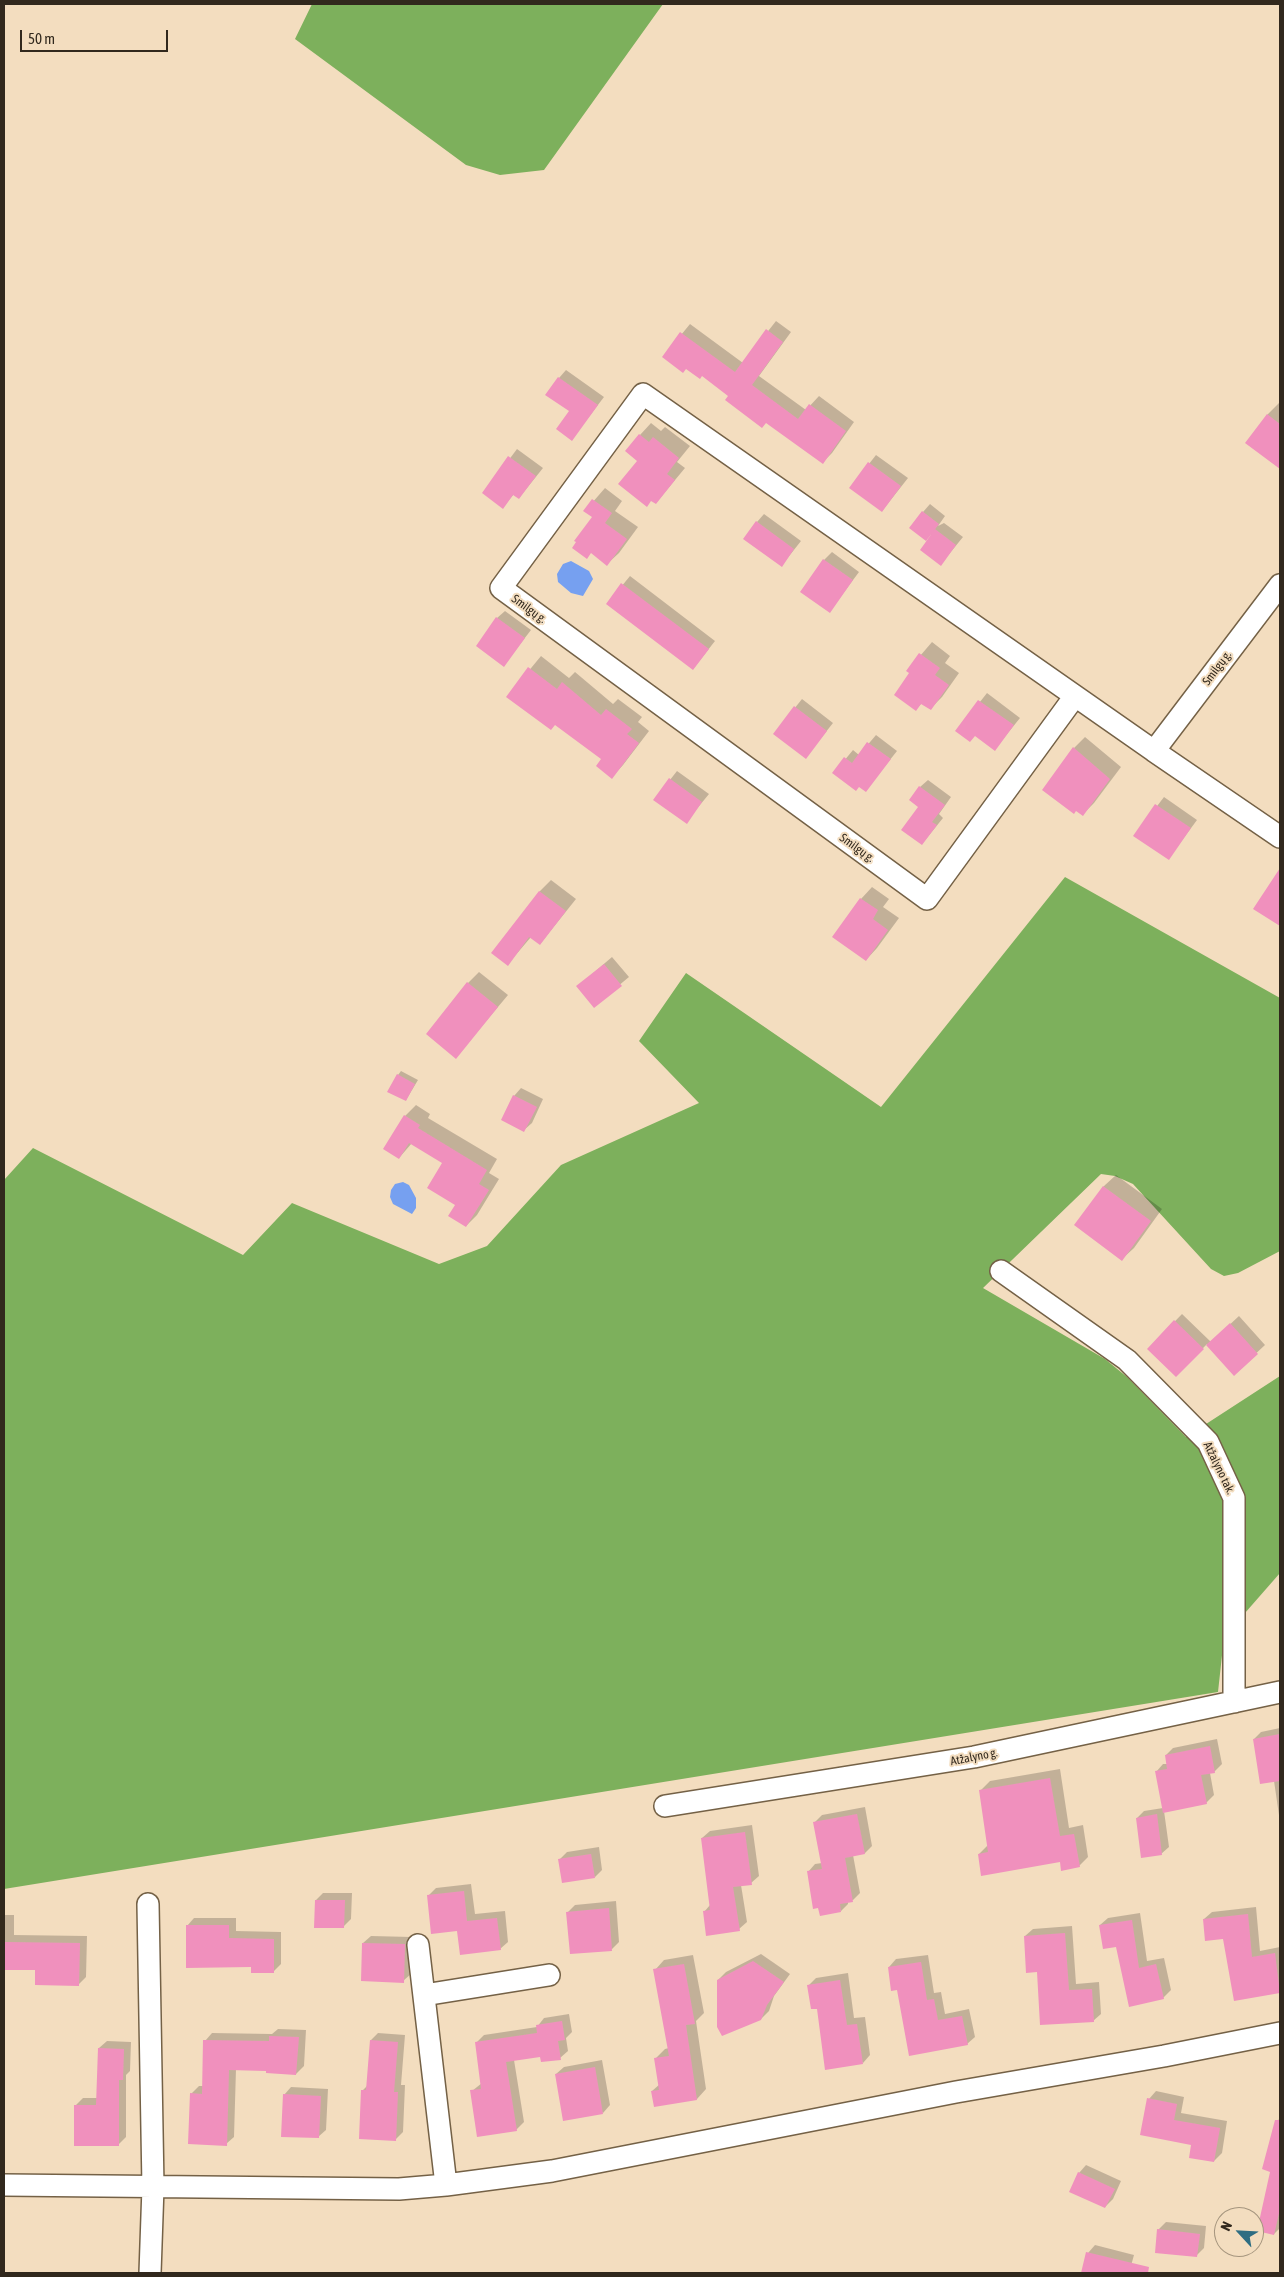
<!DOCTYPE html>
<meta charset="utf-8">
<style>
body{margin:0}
#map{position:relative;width:1284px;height:2277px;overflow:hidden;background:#f3ddbf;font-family:"Asap Condensed",sans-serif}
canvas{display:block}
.frame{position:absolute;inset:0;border:5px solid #31281d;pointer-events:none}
.north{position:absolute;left:1214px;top:2207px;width:50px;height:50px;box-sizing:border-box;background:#f3ddbf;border:1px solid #a5957e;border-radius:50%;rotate:295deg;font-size:14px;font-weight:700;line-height:20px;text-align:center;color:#31281d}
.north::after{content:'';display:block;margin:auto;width:18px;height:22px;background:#2e6d82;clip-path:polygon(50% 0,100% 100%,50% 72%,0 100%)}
.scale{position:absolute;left:20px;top:30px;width:148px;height:22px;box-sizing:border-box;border:2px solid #31281d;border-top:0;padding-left:6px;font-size:15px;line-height:18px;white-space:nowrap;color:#31281d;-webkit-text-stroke:4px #f3ddbf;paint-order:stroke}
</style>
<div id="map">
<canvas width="1284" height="2277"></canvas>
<div class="frame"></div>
<div class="north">N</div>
<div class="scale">50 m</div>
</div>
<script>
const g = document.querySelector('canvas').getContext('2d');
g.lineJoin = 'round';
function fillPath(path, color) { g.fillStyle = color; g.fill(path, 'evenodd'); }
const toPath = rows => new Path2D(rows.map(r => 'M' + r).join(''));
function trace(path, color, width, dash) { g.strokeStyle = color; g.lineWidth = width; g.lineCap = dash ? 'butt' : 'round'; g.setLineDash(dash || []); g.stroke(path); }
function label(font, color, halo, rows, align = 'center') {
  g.font = font + ' "Asap Condensed",sans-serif'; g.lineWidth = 4; g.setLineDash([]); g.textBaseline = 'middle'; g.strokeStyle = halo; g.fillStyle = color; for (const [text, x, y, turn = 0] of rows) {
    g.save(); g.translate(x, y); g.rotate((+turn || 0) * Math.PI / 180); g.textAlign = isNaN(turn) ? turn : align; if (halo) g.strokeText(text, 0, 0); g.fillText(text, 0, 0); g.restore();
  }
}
const forest = toPath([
 [312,4,663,4,544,170,500,175,466,165,295,39],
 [1065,877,1280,998,1280,1251,1238,1273,1224,1276,1211,1269,1133,1184,1115,1176,1101,1174,983,1288,1105,1359,1127,1377,1186,1437,1280,1376,1280,1573,1224,1637,1218,1692,4,1889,4,1180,33,1148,243,1255,292,1203,439,1264,487,1246,561,1165,699,1103,639,1041,686,973,881,1107]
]);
const water = toPath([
 [571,561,589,571,593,579,583,596,571,593,558,582,557,574,563,564],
 [403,1182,409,1185,416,1198,416,1208,412,1214,393,1204,390,1197,391,1190,395,1184]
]);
const shadow = toPath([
 [776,321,791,332,759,376,806,410,819,396,854,422,832,453,823,462,702,375,663,357,690,324,743,363],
 [566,370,604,397,572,439,570,411,559,378],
 [1279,403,1280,459,1275,464,1247,443,1268,414],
 [651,423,661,431,665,427,690,446,677,462,685,468,656,503,640,435],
 [517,449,543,468,519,498,514,494,503,507,484,493],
 [876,455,908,478,882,511,850,488],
 [605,488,622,501,615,511,638,527,619,553,607,564,591,552,593,517,585,511],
 [930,504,945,516,938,526,944,523,963,537,941,564,923,512],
 [764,514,801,541,782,565,757,522],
 [832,552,859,572,830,611,824,560],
 [630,576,715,641,693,669,607,604],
 [505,611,531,630,504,665,497,618],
 [932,642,950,656,945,663,959,673,942,697,930,709,922,703,916,709,911,673,908,670],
 [541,656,569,678,575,672,613,704,618,699,642,717,638,722,649,731,623,765,612,777,603,759,556,724,508,696],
 [987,693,1020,718,995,749,976,735,957,731],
 [802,699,833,723,806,757,774,734],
 [876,735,897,751,866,790,834,773,853,750,859,755],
 [1085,737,1121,767,1094,803,1083,814,1074,748],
 [677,771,709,794,686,822,655,799],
 [928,780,951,797,939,814,943,818,922,844,920,787],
 [1164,797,1197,820,1169,858,1135,835],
 [1280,873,1280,924,1255,908],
 [551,880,576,899,540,944,531,937,508,964,493,953,540,891],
 [872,887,889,899,883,907,899,918,877,948,866,960,833,937,861,899],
 [612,957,629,977,594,1006,578,986],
 [479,972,508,995,456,1057,468,983],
 [401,1071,418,1080,406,1100,398,1075],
 [521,1088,543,1099,532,1123,524,1130,514,1096],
 [416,1105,430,1114,428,1118,497,1159,489,1173,499,1179,477,1215,466,1226,456,1204,444,1163,412,1143,399,1158,405,1116],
 [1116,1175,1162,1209,1134,1248,1122,1259,1076,1225,1104,1186],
 [1182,1314,1211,1342,1239,1316,1265,1345,1234,1374,1207,1344,1176,1376,1148,1349],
 [1280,1728,1280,1822,1274,1781,1254,1739,1261,1732],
 [1217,1739,1222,1764,1214,1772,1210,1773,1214,1795,1206,1803,1164,1811,1169,1847,1161,1854,1137,1818,1144,1811,1163,1808,1156,1772,1163,1764,1168,1764,1166,1755,1173,1748],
 [1060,1769,1069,1828,1083,1825,1088,1857,1079,1866,1061,1861,979,1854,989,1844,980,1791,990,1781],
 [865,1807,872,1846,865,1853,853,1855,860,1893,853,1900,848,1901,848,1904,841,1911,808,1872,815,1864,822,1863,814,1823,822,1815],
 [752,1825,759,1876,751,1883,741,1885,747,1922,739,1929,704,1912,710,1905,702,1838,710,1831],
 [599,1847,602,1870,595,1877,560,1859,567,1852],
 [471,1884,475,1914,505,1911,508,1942,500,1949,458,1929,428,1896,436,1888],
 [323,1893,352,1893,351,1919,343,1927,316,1900],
 [616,1901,619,1942,612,1949,571,1953,567,1913,575,1905],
 [1256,1907,1260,1951,1280,1947,1280,1991,1236,2000,1224,1938,1204,1919,1212,1912],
 [1140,1913,1147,1961,1164,1958,1171,1990,1163,1998,1100,1925,1108,1918],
 [4,1915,14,1915,14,1935,87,1936,86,1977,79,1984,36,1969,4,1968],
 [194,1918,236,1918,236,1931,281,1932,281,1964,273,1972,252,1966,187,1926],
 [1072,1926,1076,1984,1099,1982,1101,2014,1093,2021,1038,1971,1025,1936,1033,1929],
 [371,1936,412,1937,411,1974,403,1981,363,1943],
 [761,1954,790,1974,774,1996,769,2011,761,2019,718,1980,726,1972],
 [693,1955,704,2013,696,2021,706,2089,697,2099,655,2105,652,2091,660,2084,656,2058,665,2049,669,2048,655,1970,664,1960],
 [928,1955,934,1993,941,1992,945,2014,969,2009,975,2037,967,2044,898,1989,889,1967,896,1959],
 [848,1973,854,2018,865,2017,870,2055,863,2063,818,2007,808,1986,816,1978],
 [569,2014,572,2032,566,2038,568,2051,560,2058,542,2056,514,2060,524,2122,516,2130,472,2091,482,2083,476,2043,484,2035,537,2027,544,2018],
 [278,2029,306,2030,304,2066,296,2074,268,2070,236,2069,234,2137,226,2144,191,2094,199,2086,204,2086,205,2041,212,2033,272,2034],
 [378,2033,405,2035,401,2085,405,2085,403,2132,395,2140,362,2091,367,2086,371,2040],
 [107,2041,131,2042,130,2071,126,2075,126,2137,118,2145,75,2106,83,2098,97,2098,99,2048],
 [602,2060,610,2105,603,2113,556,2074,564,2067],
 [291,2087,328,2089,326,2130,318,2137,284,2095],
 [1156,2091,1184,2097,1181,2113,1227,2121,1222,2153,1214,2161,1193,2144,1149,2099],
 [1280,2114,1280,2228,1274,2234,1272,2171,1275,2136],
 [1086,2165,1121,2181,1113,2199,1105,2207,1079,2173],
 [1166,2222,1206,2226,1204,2248,1196,2256,1158,2230],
 [1095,2245,1134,2255,1129,2273,1083,2272,1088,2253]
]);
const building = toPath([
 [766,329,783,342,752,385,798,419,809,404,846,431,823,464,766,423,762,428,725,400,728,396,702,376,700,379,686,369,683,373,662,357,680,332,735,372],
 [558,377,598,405,572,441,556,429,569,411,545,395],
 [1267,414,1280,424,1280,469,1245,443],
 [639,434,649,442,653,437,679,458,667,474,675,480,656,504,651,501,647,507,618,484,637,461,625,451],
 [508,456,536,476,519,499,513,495,503,509,482,493],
 [868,462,901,486,882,512,849,488],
 [592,499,612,513,605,523,627,539,607,566,591,553,587,559,572,548,576,542,574,541,592,517,583,511],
 [922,511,939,524,926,541,909,528],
 [756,521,794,549,782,567,743,539],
 [935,529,956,545,941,566,920,550],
 [823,559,853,580,830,613,800,592],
 [621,583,709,649,693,670,606,604],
 [496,617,525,638,504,667,476,646],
 [919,653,940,668,935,675,949,685,931,710,921,704,916,711,894,695,909,673,906,671],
 [528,667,557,689,562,682,601,715,606,709,632,729,627,734,639,743,612,779,596,766,601,759,555,725,551,730,506,697],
 [978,700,1014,725,995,751,975,736,970,742,955,731],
 [794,706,827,731,806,759,773,734],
 [867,742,891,759,866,792,859,787,856,791,832,773,844,757,852,763],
 [1073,747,1110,779,1083,816,1076,811,1074,814,1042,790],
 [669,778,702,802,687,824,653,800],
 [919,786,945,805,932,822,937,825,922,845,901,830,918,807,909,800],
 [1155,804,1191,828,1169,860,1133,836],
 [1280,868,1280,926,1253,909],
 [539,891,566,911,540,945,529,937,508,966,491,953],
 [860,898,878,910,873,919,888,930,866,961,832,937],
 [604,964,622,986,594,1008,576,986],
 [467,982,498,1007,456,1059,426,1034],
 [397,1074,415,1084,406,1101,387,1092],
 [513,1095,537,1107,524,1132,501,1120],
 [404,1115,420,1125,418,1128,487,1170,479,1184,489,1190,466,1227,448,1216,455,1205,427,1188,442,1163,409,1143,399,1159,383,1149],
 [1103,1186,1151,1221,1122,1261,1074,1225],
 [1174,1320,1204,1349,1176,1377,1147,1349],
 [1230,1323,1258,1354,1234,1376,1206,1345],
 [1280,1734,1280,1781,1260,1784,1253,1739],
 [1210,1746,1215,1773,1201,1775,1207,1804,1163,1813,1155,1771,1167,1769,1165,1755],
 [1050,1778,1060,1836,1074,1834,1080,1867,1061,1871,1060,1862,981,1876,978,1854,988,1852,979,1790],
 [857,1814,865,1854,845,1858,853,1902,840,1904,841,1912,820,1916,818,1908,813,1909,807,1871,822,1869,813,1822],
 [1157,1814,1162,1855,1141,1858,1136,1818],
 [745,1832,752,1885,733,1887,740,1931,706,1936,703,1911,710,1910,701,1838],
 [591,1854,595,1878,562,1883,558,1859],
 [464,1891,467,1921,497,1918,501,1950,460,1955,457,1931,431,1934,427,1895],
 [315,1900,345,1900,344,1928,314,1928],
 [609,1908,612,1951,570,1954,566,1912],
 [1248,1914,1252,1957,1275,1953,1280,1993,1234,2001,1223,1939,1205,1941,1203,1919],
 [1132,1920,1139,1968,1156,1964,1164,1999,1129,2007,1116,1947,1103,1949,1099,1925],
 [186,1925,229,1925,229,1938,274,1939,274,1973,251,1973,251,1967,186,1968],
 [1065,1933,1069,1990,1092,1989,1094,2022,1040,2025,1037,1972,1026,1973,1024,1936],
 [4,1942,80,1943,79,1986,35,1985,35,1970,4,1970],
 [362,1943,405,1944,404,1983,361,1981],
 [753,1961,784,1982,767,2005,761,2020,722,2036,717,2027,717,1980],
 [921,1962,927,2000,934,1999,938,2020,962,2016,968,2045,909,2056,897,1990,891,1991,888,1967],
 [684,1964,695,2024,686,2025,697,2100,654,2107,651,2091,659,2090,654,2058,669,2056,653,1969],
 [840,1980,847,2025,857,2024,863,2064,825,2070,817,2009,811,2009,807,1985],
 [562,2021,565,2040,558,2041,561,2060,541,2062,540,2057,506,2062,517,2131,477,2137,470,2090,481,2089,475,2042,537,2033,536,2025],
 [269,2036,299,2037,296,2075,266,2073,266,2071,229,2070,227,2146,188,2144,190,2093,202,2094,203,2040,269,2041],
 [370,2040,398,2042,394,2092,398,2092,396,2141,359,2139,361,2090,366,2090],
 [98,2048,124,2049,123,2080,119,2080,119,2146,74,2146,74,2105,96,2105],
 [595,2067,603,2114,563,2121,555,2074],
 [283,2094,321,2096,319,2138,281,2137],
 [1147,2098,1177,2104,1174,2120,1220,2128,1214,2162,1189,2158,1191,2145,1140,2135],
 [1275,2120,1280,2120,1280,2209,1274,2235,1257,2231,1270,2172,1262,2169],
 [1078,2172,1115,2189,1105,2208,1069,2192],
 [1157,2229,1200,2234,1197,2257,1155,2253],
 [1086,2252,1149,2267,1148,2273,1081,2273]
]);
const minor = toPath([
 [1075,696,927,899,501,588,643,394,1154,751,1280,585],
 [1154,751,1280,837],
 [1001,1271,1127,1360,1208,1442,1234,1498,1234,1702],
 [665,1806,974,1757,1280,1692],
 [148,1904,153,2187,150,2273],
 [418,1945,446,2185],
 [424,1995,549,1975],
 [4,2185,399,2189,446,2185,552,2171,956,2092,1164,2056,1280,2033]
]);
const streetNames = [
 ["Smilgų g.",529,609,36],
 ["Smilgų g.",1217,668,-53],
 ["Smilgų g.",857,848,36],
 ["Atžalyno tak.",1219,1468,64],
 ["Atžalyno g.",974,1757,-11]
];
fillPath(forest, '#7db05c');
fillPath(water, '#76a0f0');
fillPath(shadow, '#0003');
fillPath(building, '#f090bd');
trace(minor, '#746146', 24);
trace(minor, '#fff', 21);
label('12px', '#31281d', '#f3ddbf', streetNames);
</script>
